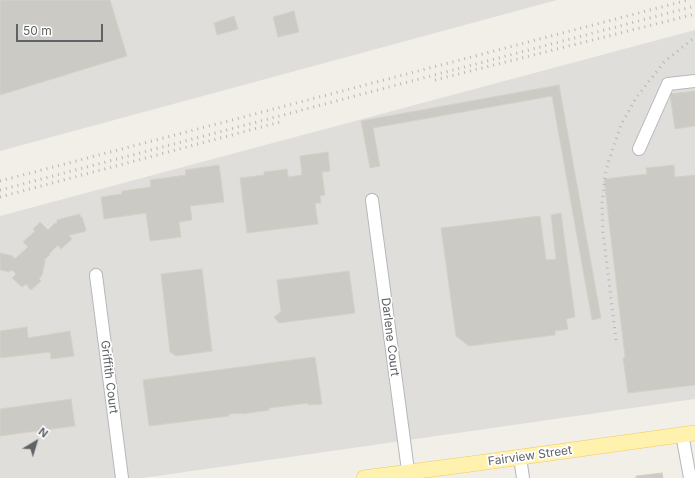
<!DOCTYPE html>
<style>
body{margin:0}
#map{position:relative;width:695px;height:478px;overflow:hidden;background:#f1efe8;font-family:Inter,sans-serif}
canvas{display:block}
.north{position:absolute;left:16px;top:422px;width:40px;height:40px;-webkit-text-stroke:3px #fff;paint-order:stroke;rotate:38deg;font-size:11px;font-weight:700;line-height:16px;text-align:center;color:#5f6368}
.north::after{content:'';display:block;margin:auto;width:14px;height:18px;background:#5f6368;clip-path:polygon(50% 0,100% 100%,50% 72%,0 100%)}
.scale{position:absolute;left:16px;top:24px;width:87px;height:18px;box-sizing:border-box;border:2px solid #5f6368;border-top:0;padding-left:5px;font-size:12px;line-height:14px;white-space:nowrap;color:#5f6368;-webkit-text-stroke:3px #fff;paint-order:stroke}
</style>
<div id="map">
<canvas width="695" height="478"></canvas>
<div class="north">N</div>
<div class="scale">50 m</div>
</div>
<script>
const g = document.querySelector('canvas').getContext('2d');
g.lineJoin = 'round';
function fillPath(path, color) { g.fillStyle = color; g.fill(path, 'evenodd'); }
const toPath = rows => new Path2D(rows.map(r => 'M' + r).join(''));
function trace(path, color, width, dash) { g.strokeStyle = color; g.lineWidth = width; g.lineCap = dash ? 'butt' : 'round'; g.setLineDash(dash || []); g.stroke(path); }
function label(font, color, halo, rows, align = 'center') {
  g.font = font + ' Inter,sans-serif'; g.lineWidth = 3.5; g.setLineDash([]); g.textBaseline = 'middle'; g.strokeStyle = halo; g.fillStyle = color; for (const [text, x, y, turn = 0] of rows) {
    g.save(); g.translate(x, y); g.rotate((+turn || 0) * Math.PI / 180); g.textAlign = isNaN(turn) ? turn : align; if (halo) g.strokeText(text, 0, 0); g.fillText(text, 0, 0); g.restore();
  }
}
const industrial = toPath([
 [0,0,557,0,0,151],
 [695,30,695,399,143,478,0,478,0,216]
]);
const building = toPath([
 [0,0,110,0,127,56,0,95,0,0],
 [294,11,299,32,278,37,273,17,294,11],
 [234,16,238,29,217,35,214,23,234,16],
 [559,85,601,318,592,320,552,96,373,128,380,166,370,168,361,121,559,85],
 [695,91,695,126,675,129,670,94,695,91],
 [328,152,330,171,322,172,325,195,320,196,321,203,315,203,318,224,247,233,240,178,264,175,264,172,287,169,288,177,302,175,300,156,328,152],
 [219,165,224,202,190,206,192,220,179,222,181,237,150,241,146,213,104,219,101,197,122,194,122,191,151,187,150,180,186,175,185,170,219,165],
 [674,165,675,177,695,175,695,385,628,393,623,358,625,357,604,179,647,174,646,168,674,165],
 [561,213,575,317,566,319,568,329,555,331,555,335,469,346,456,336,441,228,540,216,546,260,556,259,551,215,561,213],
 [80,214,80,217,82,217,86,230,84,232,69,235,72,239,61,249,58,245,49,254,50,255,44,260,45,262,42,275,39,279,41,281,31,290,26,284,22,287,12,278,16,274,13,271,10,270,10,272,0,270,0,253,13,256,13,258,16,258,28,247,23,242,35,231,33,229,40,222,48,230,55,223,56,224,57,223,57,220,80,214],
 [202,269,212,351,176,356,170,352,161,274,202,269],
 [349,271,355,313,279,323,274,317,281,312,277,280,349,271],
 [27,327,28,338,70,331,74,356,51,359,50,352,0,358,0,331,27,327],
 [315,357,322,404,308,405,308,403,269,408,269,410,242,414,242,413,229,414,229,416,149,426,143,380,315,357],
 [71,399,75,426,0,436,0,409,71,399],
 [662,473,663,478,636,478,636,476,662,473]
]);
const minor = toPath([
 [639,149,668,84,695,81],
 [372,200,409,478],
 [96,275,122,478],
 [682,434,690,478],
 [520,457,523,478]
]);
const major = toPath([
 [364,478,471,464,695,433]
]);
const rail = toPath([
 [435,80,695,14],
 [0,181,688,0],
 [0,190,695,6],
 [0,197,284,121],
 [616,340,603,232,602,204,605,176,608,163,621,125,636,98,664,62,695,37]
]);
const streetNames = [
 ["Darlene Court",390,337,83],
 ["Griffith Court",109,377,83],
 ["Fairview Street",530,456,-8]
];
fillPath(industrial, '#e0deda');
fillPath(building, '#cccac5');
trace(building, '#d6d1c6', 1);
trace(minor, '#b5b8bc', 14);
trace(major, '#f2c960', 16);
trace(minor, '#fff', 12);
trace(major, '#fff2af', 15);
trace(rail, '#b6b7b8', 3, [1, 5]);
label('12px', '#5f6368', '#fff', streetNames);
</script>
